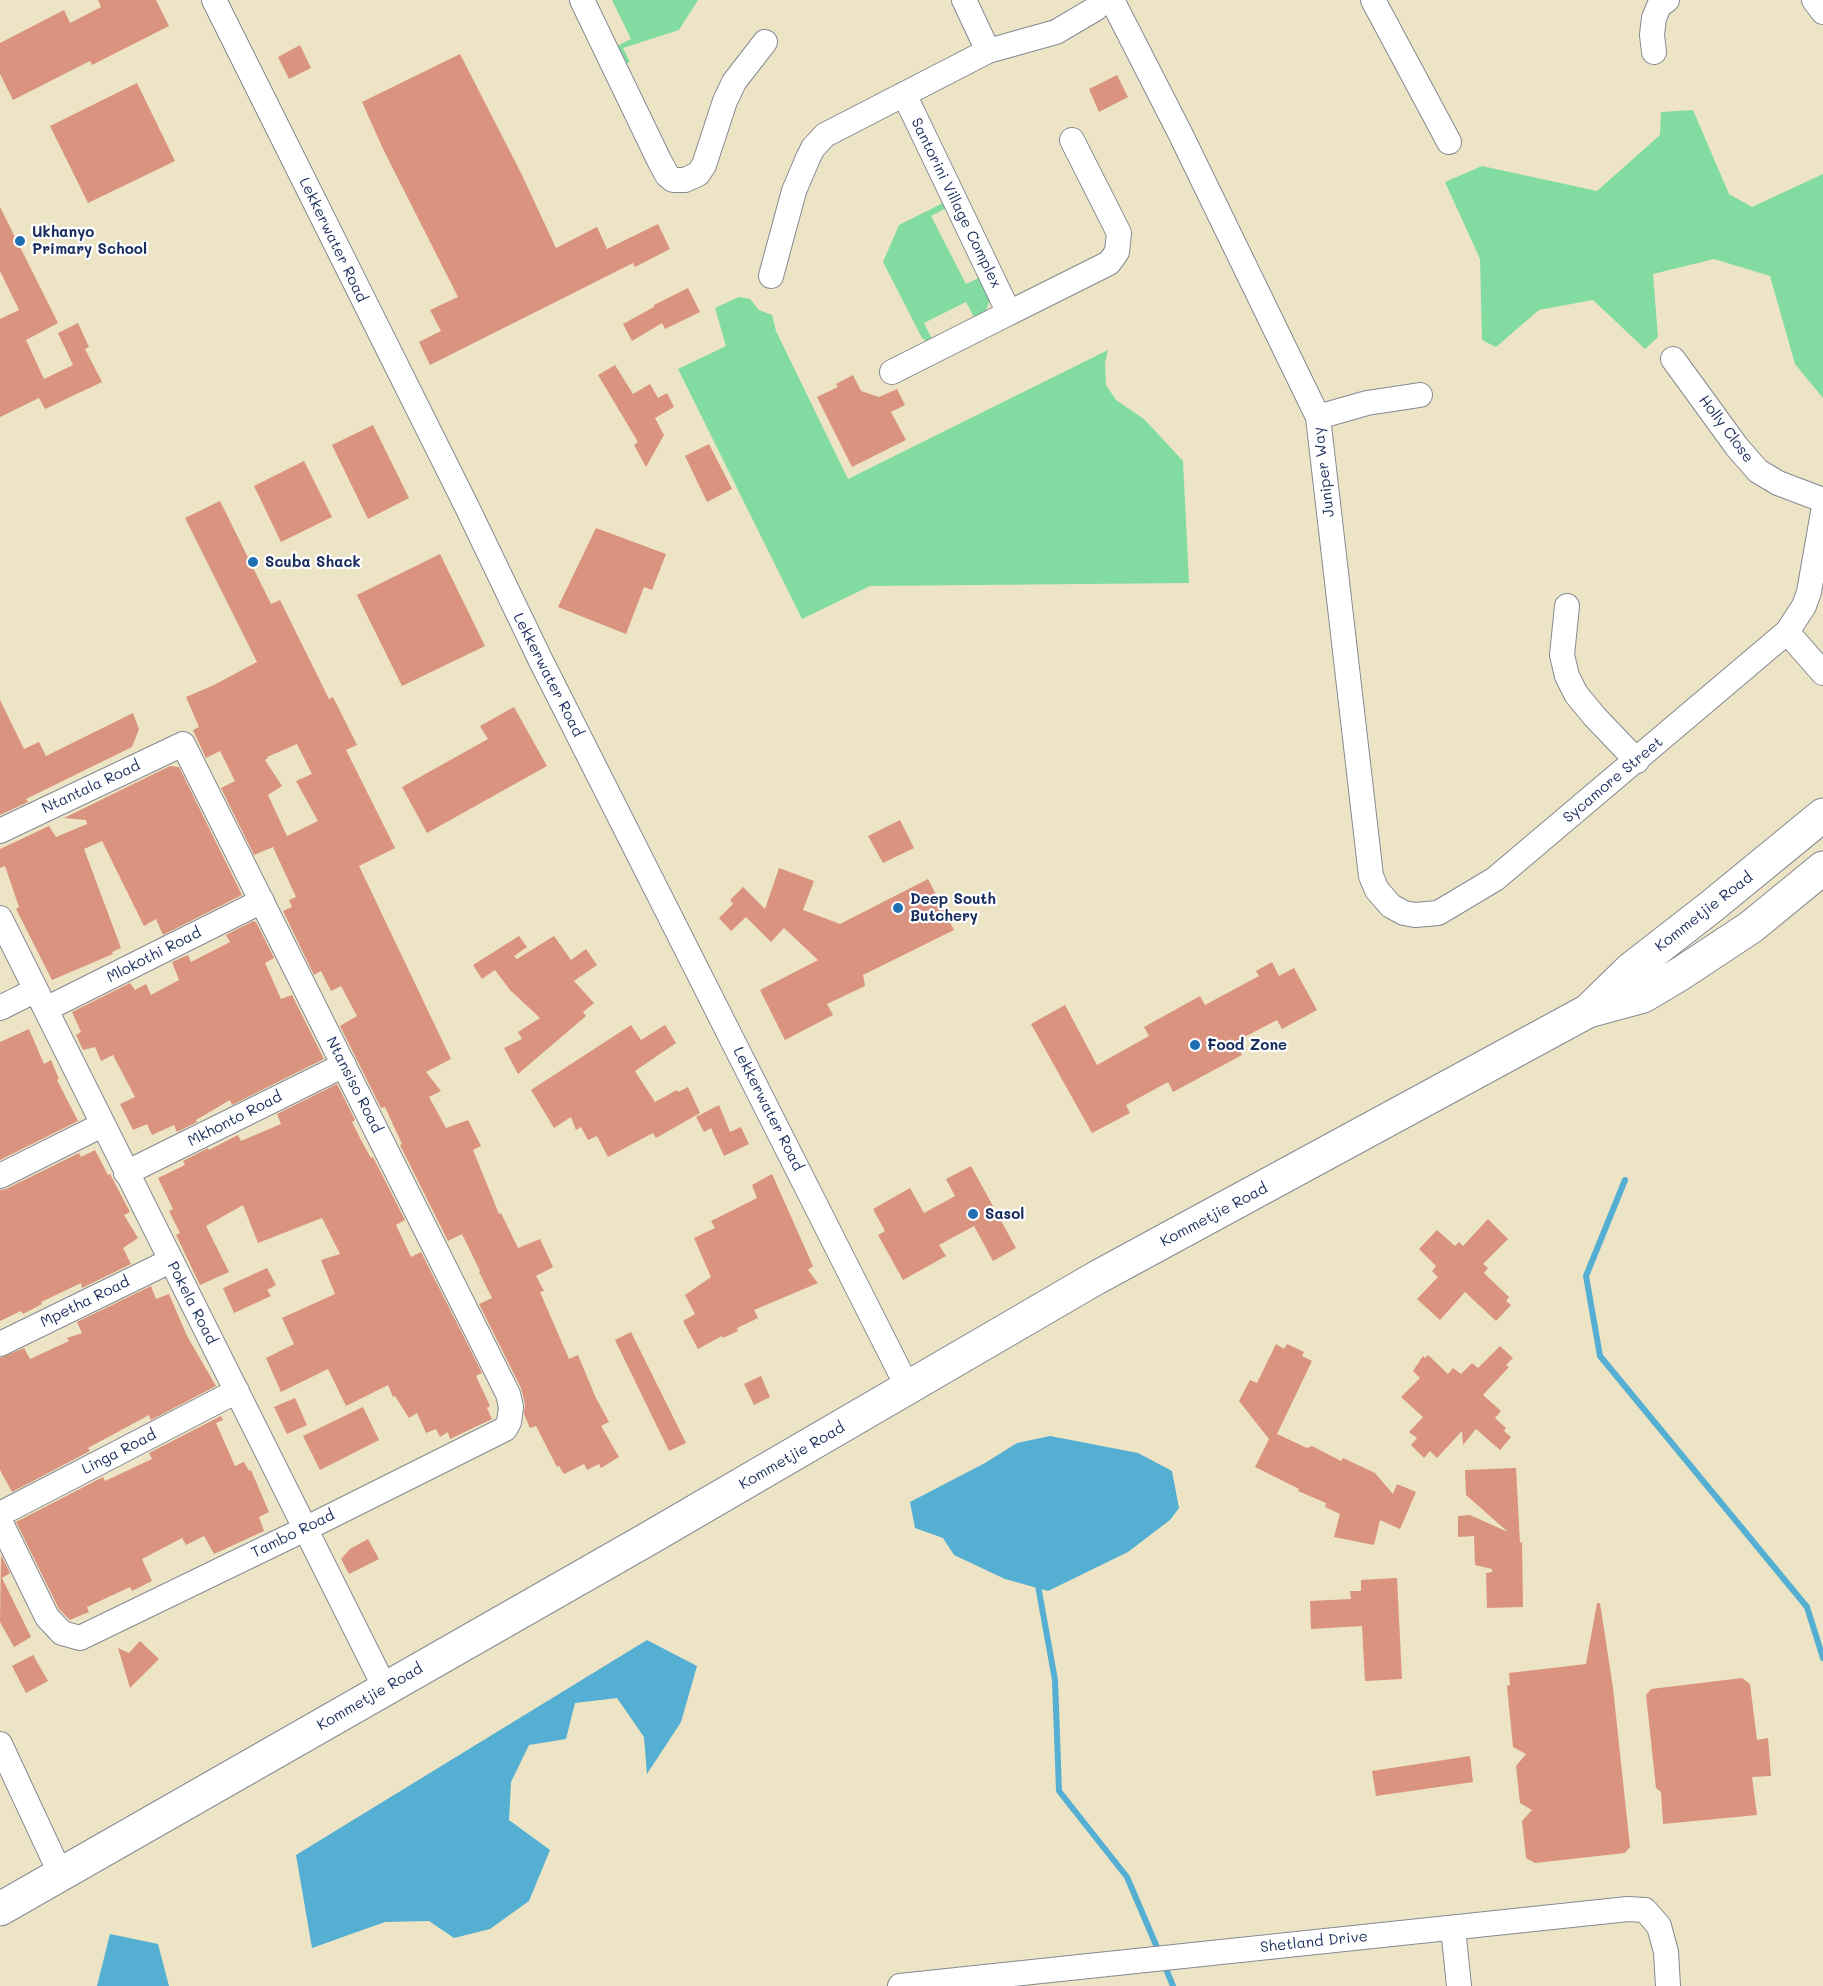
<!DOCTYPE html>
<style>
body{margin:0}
canvas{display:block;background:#ece4c5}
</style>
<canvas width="1823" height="1986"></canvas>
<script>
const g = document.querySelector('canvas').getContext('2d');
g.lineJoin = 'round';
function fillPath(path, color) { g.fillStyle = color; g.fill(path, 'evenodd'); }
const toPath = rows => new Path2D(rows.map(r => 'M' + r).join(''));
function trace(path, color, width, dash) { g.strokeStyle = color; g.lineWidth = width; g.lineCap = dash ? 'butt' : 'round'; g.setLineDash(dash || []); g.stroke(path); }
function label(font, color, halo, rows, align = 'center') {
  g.font = font + ' Mali,sans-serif'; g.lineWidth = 4.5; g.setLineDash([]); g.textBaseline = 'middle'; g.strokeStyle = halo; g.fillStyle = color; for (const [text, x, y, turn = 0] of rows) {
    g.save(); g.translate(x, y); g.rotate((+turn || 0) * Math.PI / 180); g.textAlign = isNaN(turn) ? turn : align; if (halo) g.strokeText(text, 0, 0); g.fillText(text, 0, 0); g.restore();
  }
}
const green = toPath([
 [612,0,698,0,679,30,623,48,630,62,623,65,615,47,631,39],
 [1693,110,1729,194,1752,207,1823,174,1823,398,1795,364,1770,276,1714,259,1653,274,1658,337,1645,349,1593,300,1539,310,1496,347,1482,340,1480,259,1445,182,1482,166,1597,191,1660,135,1661,112],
 [945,202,948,207,931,216,966,284,983,276,990,300,986,310,975,319,966,302,924,323,932,339,926,341,922,338,883,262,899,225],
 [739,297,750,299,759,310,772,315,776,331,848,479,1108,350,1105,363,1106,385,1116,400,1144,419,1183,461,1189,583,870,586,802,619,678,369,726,346,715,308]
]);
const water = toPath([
 [1050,1436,1138,1453,1172,1471,1179,1508,1170,1520,1128,1552,1048,1591,1005,1579,954,1555,943,1538,915,1528,910,1502,985,1463,1017,1443],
 [647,1640,697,1666,681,1722,647,1774,644,1737,617,1698,575,1703,566,1739,529,1745,511,1782,509,1820,550,1850,529,1901,490,1929,454,1938,429,1921,385,1922,312,1948,296,1855],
 [110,1934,158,1944,169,1986,97,1986]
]);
const stream = toPath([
 [1625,1180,1586,1276,1600,1356,1807,1607,1823,1658],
 [1037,1580,1055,1680,1059,1791,1127,1877,1159,1952],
 [1164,1964,1173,1986]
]);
const building = toPath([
 [98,0,156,0,169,26,92,65,90,61,13,100,0,74,0,43,64,10,70,23,101,7],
 [300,45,311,68,289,79,278,57],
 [460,54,521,173,556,248,597,227,607,249,658,224,670,249,635,267,633,263,430,365,419,342,441,331,430,310,458,297,384,151,362,102],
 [1117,75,1128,97,1099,112,1089,89],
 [137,83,175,161,88,203,50,126],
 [0,207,58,323,26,340,44,379,73,365,58,333,78,323,89,347,85,349,102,382,45,409,39,398,0,417,0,319,19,310,0,271],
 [688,288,700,312,665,329,662,323,632,341,623,324,654,307,654,305],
 [615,365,633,394,650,384,658,398,667,393,674,407,655,418,664,435,646,467,634,445,638,442,598,375],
 [853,375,861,391,879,397,897,389,905,405,891,412,906,440,852,467,817,397,838,387,836,384],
 [373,425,409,498,368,519,332,445],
 [709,444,732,489,707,502,685,456],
 [304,461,332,517,281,542,254,486],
 [220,501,271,604,280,600,329,699,333,697,357,745,346,750,395,848,359,866,451,1059,426,1072,441,1091,429,1097,446,1128,468,1120,481,1146,473,1150,499,1214,501,1213,518,1248,540,1239,553,1267,536,1276,544,1291,540,1292,569,1359,578,1355,595,1396,609,1422,601,1426,619,1457,601,1468,599,1464,587,1470,584,1464,564,1474,559,1466,557,1467,536,1426,530,1428,524,1414,525,1404,521,1388,479,1304,492,1298,479,1272,480,1271,462,1234,448,1241,400,1145,402,1144,385,1107,381,1108,340,1026,357,1016,341,986,331,991,321,971,314,975,283,911,292,907,289,900,296,897,273,847,254,855,221,788,235,781,220,751,206,758,193,730,199,727,186,697,214,685,257,662,185,518],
 [297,744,312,774,296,781,318,821,287,836,268,795,282,786,265,760,268,758,267,757],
 [596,528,666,554,652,590,644,587,626,634,558,607],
 [440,554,485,646,402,686,357,595],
 [0,700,24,749,39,742,46,756,133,713,139,729,132,747,26,799,28,802,0,815],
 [514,707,547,766,427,833,402,787,488,739,480,726],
 [170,766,179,767,242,895,163,935,156,919,144,926,102,841,84,849,121,948,112,952,113,954,52,980,16,909,19,907,5,866,0,868,0,849,49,826,56,837,87,824,86,820,64,818],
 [900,820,914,848,883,863,868,836],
 [779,868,814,881,803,910,840,924,928,879,954,930,863,975,865,986,827,1004,833,1015,785,1040,760,990,818,960,784,928,771,942,746,917,731,931,719,918,733,904,730,900,743,887,765,909],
 [253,921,256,922,274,958,265,963,281,999,292,995,324,1059,232,1105,230,1100,196,1120,197,1122,177,1132,174,1125,152,1135,147,1124,133,1130,120,1104,135,1097,113,1055,101,1061,95,1047,83,1050,76,1035,81,1032,72,1012,130,983,135,990,146,984,151,995,179,980,172,962,188,955,191,962,230,942,226,935],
 [519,936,527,947,514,956,517,959,554,936,571,960,586,949,597,965,574,981,594,1003,583,1012,586,1016,518,1074,504,1048,522,1039,518,1032,540,1018,510,990,495,970,482,979,473,965],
 [1272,962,1279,976,1294,968,1317,1010,1282,1029,1277,1020,1235,1042,1242,1055,1173,1092,1168,1082,1126,1105,1130,1113,1092,1133,1031,1024,1065,1005,1097,1065,1149,1036,1144,1027,1200,996,1205,1005,1259,976,1256,971],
 [631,1025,641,1040,665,1025,676,1043,635,1071,655,1102,677,1090,678,1092,688,1087,700,1113,656,1138,653,1133,608,1157,597,1136,588,1140,581,1127,576,1130,571,1117,554,1128,531,1090],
 [29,1029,44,1064,51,1060,59,1079,57,1080,78,1121,0,1160,0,1042],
 [337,1084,355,1120,352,1122,361,1140,371,1158,373,1157,405,1220,396,1225,411,1257,421,1252,482,1373,476,1376,490,1406,487,1408,492,1419,450,1439,448,1432,440,1437,436,1429,426,1433,417,1413,409,1418,395,1396,393,1397,388,1385,346,1406,328,1369,281,1392,266,1358,294,1344,282,1318,335,1294,321,1260,340,1254,322,1218,258,1243,243,1205,206,1226,229,1272,200,1285,176,1235,180,1233,169,1211,173,1209,158,1178,185,1165,183,1161,208,1148,209,1150,238,1135,241,1141,281,1124,277,1114],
 [719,1105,730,1132,741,1127,749,1144,724,1156,711,1128,704,1132,696,1117],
 [95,1150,108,1175,110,1174,130,1212,124,1215,138,1238,123,1248,131,1264,82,1288,81,1283,41,1302,42,1304,23,1314,21,1311,0,1321,0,1190,6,1189,79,1153,81,1157],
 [971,1166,1016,1248,993,1261,974,1226,939,1245,946,1256,903,1280,878,1235,885,1231,873,1209,910,1188,924,1213,955,1196,946,1179],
 [772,1174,813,1266,808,1270,818,1283,754,1310,758,1318,737,1328,738,1331,723,1338,722,1336,698,1349,683,1321,695,1314,685,1295,711,1277,694,1238,715,1228,711,1221,757,1198,752,1185],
 [1488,1219,1508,1239,1483,1264,1488,1268,1484,1273,1509,1297,1506,1301,1511,1305,1496,1321,1465,1292,1440,1320,1417,1299,1438,1277,1432,1271,1436,1266,1419,1249,1437,1230,1455,1246,1459,1242,1463,1246],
 [267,1268,276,1285,267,1290,271,1296,234,1313,223,1288],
 [151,1286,156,1299,169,1294,187,1336,216,1386,151,1420,149,1415,88,1448,90,1451,12,1492,0,1470,0,1358,24,1348,30,1359,69,1341,67,1338,82,1333,77,1322],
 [631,1332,686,1443,669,1451,615,1340],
 [1276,1344,1284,1349,1287,1344,1304,1352,1302,1356,1312,1361,1277,1434,1307,1448,1312,1446,1341,1461,1343,1458,1375,1473,1393,1494,1397,1484,1416,1492,1400,1529,1380,1520,1374,1545,1334,1537,1340,1514,1325,1507,1326,1503,1298,1491,1299,1489,1255,1467,1269,1439,1239,1401,1250,1380,1257,1383],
 [1500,1346,1513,1358,1506,1365,1509,1367,1483,1395,1501,1411,1495,1418,1506,1428,1504,1431,1511,1437,1500,1450,1476,1429,1463,1445,1462,1431,1437,1458,1430,1451,1424,1458,1411,1445,1417,1438,1409,1432,1423,1417,1401,1397,1420,1378,1413,1371,1423,1356,1425,1358,1428,1355,1448,1374,1453,1368,1461,1374,1472,1363,1478,1368],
 [761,1376,770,1397,754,1405,744,1384],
 [295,1398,307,1425,287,1434,274,1407],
 [363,1407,379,1440,320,1470,303,1436],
 [221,1416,223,1420,216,1423,235,1466,244,1462,249,1471,251,1470,269,1512,259,1517,264,1531,214,1554,204,1536,186,1545,182,1538,142,1559,152,1581,132,1591,130,1587,87,1607,89,1612,70,1620,59,1609,16,1522,103,1477,105,1481,152,1459,149,1453],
 [1516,1468,1520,1543,1522,1542,1523,1607,1487,1608,1486,1573,1492,1572,1492,1569,1475,1565,1474,1536,1458,1537,1458,1516,1470,1515,1508,1532,1466,1495,1465,1470],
 [368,1539,379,1559,349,1574,341,1559,350,1549],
 [1,1555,10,1573,2,1578,31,1637,14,1647,0,1622],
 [1397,1578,1402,1679,1365,1681,1362,1626,1311,1629,1310,1601,1351,1599,1350,1591,1361,1591,1361,1580],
 [1597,1603,1600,1603,1613,1688,1630,1847,1625,1853,1535,1863,1526,1858,1522,1821,1532,1810,1520,1803,1516,1766,1526,1754,1513,1747,1507,1686,1510,1685,1509,1673,1586,1664],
 [140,1641,159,1659,130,1688,118,1648,129,1653],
 [33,1655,48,1681,26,1693,12,1666],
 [1742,1678,1750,1684,1757,1740,1768,1738,1771,1776,1752,1777,1757,1815,1663,1824,1661,1792,1656,1788,1646,1695,1651,1689],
 [1470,1756,1473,1782,1376,1796,1372,1771]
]);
const street = toPath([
 [214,0,466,505,540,659,908,1388],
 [582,0,659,160,667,175,673,180,685,180,698,174,704,165,725,101,734,82,765,42],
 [964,0,988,51],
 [1112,0,1180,133,1318,417,1371,876,1377,890,1391,906,1404,913,1415,915,1438,913,1495,879,1787,632,1804,606,1809,592,1823,512],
 [1373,0,1449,142],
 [1814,0,1823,12],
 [1654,52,1652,35,1654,18,1659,6,1667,0],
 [771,276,794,191,808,158,813,148,825,135,988,51,1056,32,1095,9,1105,0],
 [1009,313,1109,263,1117,252,1119,233,1072,140],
 [1673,359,1737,447,1758,471,1778,483,1823,500],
 [892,372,1009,313,904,94],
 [1318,417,1367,403,1420,395],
 [1567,606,1562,655,1567,676,1576,694,1595,717,1637,761],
 [1787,632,1823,673],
 [0,831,183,744,508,1394,511,1407,509,1422,505,1429,305,1529,80,1638,62,1633,47,1617,0,1521],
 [0,918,385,1688],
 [0,1008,36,990],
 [46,1009,262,901],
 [126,1173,344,1065],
 [0,1176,102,1125],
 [0,1344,170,1261],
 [0,1514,237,1391],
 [0,1744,61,1875],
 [1453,1928,1459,1986],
 [900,1986,1628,1909,1645,1910,1659,1926,1666,1952,1668,1986]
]);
const secondary = toPath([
 [1589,1010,1631,969,1712,906,1823,815],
 [0,1909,646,1540,1096,1278,1588,1011,1643,996,1680,974,1751,927,1823,868]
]);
const markers = [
 [20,241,6,"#1f6fb2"],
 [253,562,6,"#1f6fb2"],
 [898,908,6,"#1f6fb2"],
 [1195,1045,6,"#1f6fb2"],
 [973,1214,6,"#1f6fb2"]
];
const streetNames = [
 ["Santorini Village Complex",956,203,64],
 ["Lekkerwater Road",333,240,64],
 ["Holly Close",1726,429,53],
 ["Juniper Way",1324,472,-97],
 ["Lekkerwater Road",548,675,63],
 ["Sycamore Street",1613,780,-40],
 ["Ntantala Road",91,787,-25],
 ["Kommetjie Road",1704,912,-38],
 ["Mlokothi Road",154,955,-27],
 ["Ntansiso Road",354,1085,63],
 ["Lekkerwater Road",768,1109,63],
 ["Mkhonto Road",235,1119,-27],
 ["Kommetjie Road",1214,1215,-28],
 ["Mpetha Road",85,1302,-26],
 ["Pokela Road",192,1303,63],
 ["Linga Road",119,1452,-27],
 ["Kommetjie Road",792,1456,-30],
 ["Tambo Road",293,1534,-26],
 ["Kommetjie Road",370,1697,-30],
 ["Shetland Drive",1314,1942,-6]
];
const poiNames = [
 ["Ukhanyo",32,232],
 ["Primary School",32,249],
 ["Scuba Shack",265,562],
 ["Deep South",910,899],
 ["Butchery",910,916],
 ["Food Zone",1207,1045],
 ["Sasol",985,1214]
];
fillPath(green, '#82dca2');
fillPath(water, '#54afd2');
trace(stream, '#54afd2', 6);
fillPath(building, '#d9937f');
trace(street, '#848a92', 26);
trace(secondary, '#848a92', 35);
trace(street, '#fff', 24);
trace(secondary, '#fff', 33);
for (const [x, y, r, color] of markers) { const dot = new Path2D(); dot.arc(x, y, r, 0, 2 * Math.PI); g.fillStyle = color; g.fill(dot); trace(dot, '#fff', 2); }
label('15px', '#1b2f5e', '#fff', streetNames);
label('bold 15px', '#1b2f5e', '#fff', poiNames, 'left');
</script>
